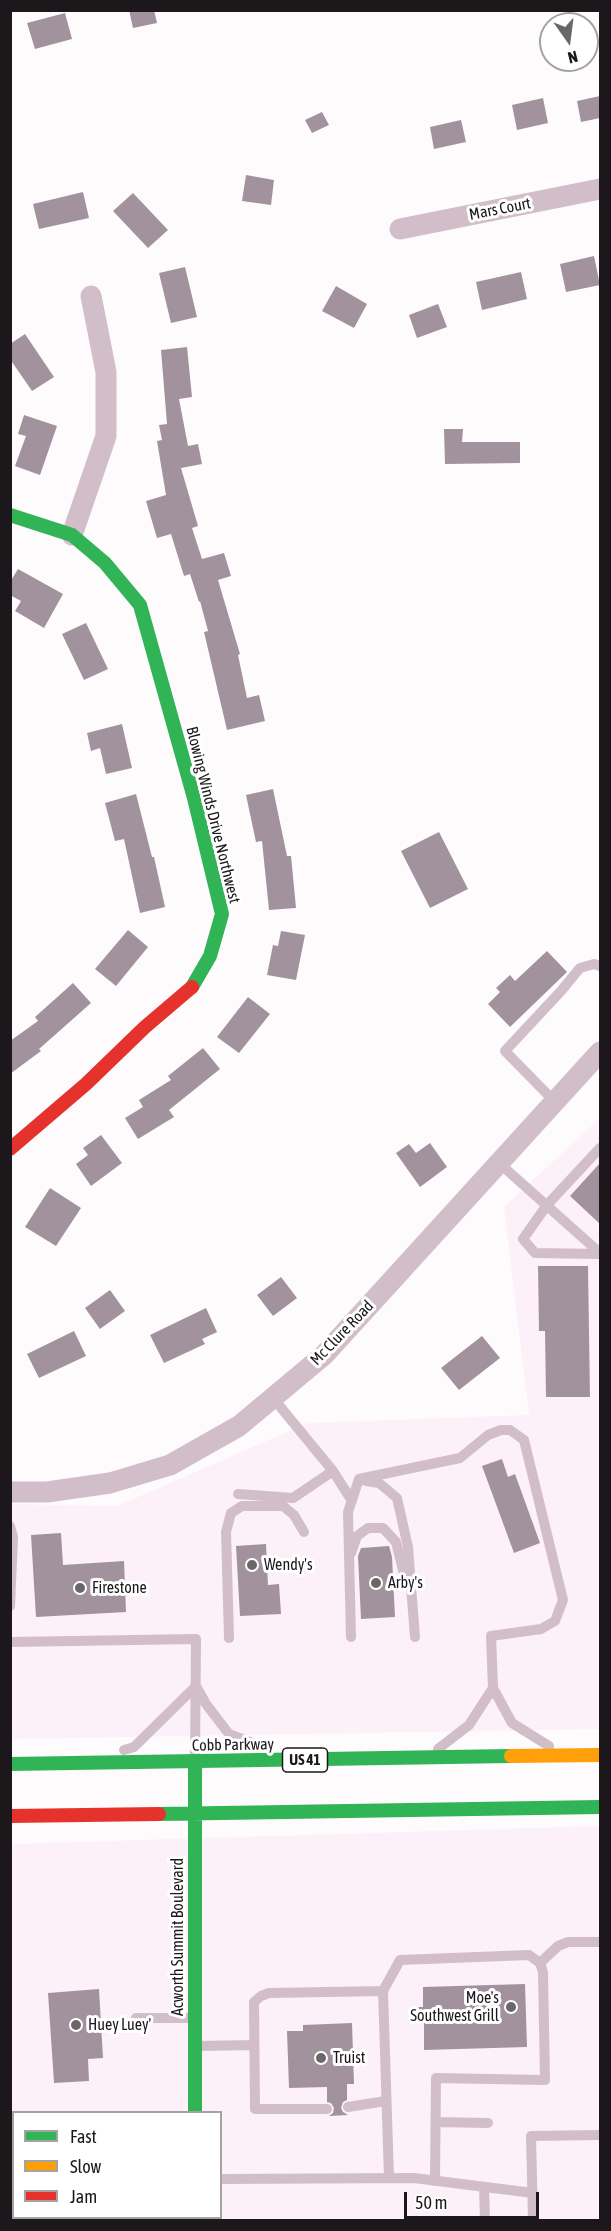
<!DOCTYPE html>
<style>
body{margin:0}
#map{position:relative;width:611px;height:2231px;overflow:hidden;background:#fdfbfc;font-family:"Asap Condensed",sans-serif}
canvas{display:block}
.frame{position:absolute;inset:0;border:12px solid #1c171a;pointer-events:none}
.legend{position:absolute;left:12px;top:2111px;width:210px;height:108px;box-sizing:border-box;background:#fff;border:2px solid #a4a2a3;margin:0;padding:8px 10px;list-style:none;font-size:18px;color:#1c171a}
.legend li{display:flex;align-items:center;gap:12px;height:30px}
.legend b{width:30px;border:2px solid #a4a2a3}
.north{position:absolute;left:539px;top:12px;width:60px;height:60px;box-sizing:border-box;background:#fff;border:2px solid #a4a2a3;border-radius:50%;rotate:166deg;font-size:16px;font-weight:700;line-height:24px;text-align:center;color:#1c171a}
.north::after{content:'';display:block;margin:auto;width:21px;height:27px;background:#6b6769;clip-path:polygon(50% 0,100% 100%,50% 72%,0 100%)}
.scale{position:absolute;left:404px;top:2192px;width:135px;height:27px;box-sizing:border-box;border:3px solid #1c171a;border-top:0;padding-left:8px;font-size:18px;line-height:21px;white-space:nowrap;color:#1c171a;-webkit-text-stroke:4px #fff;paint-order:stroke}
</style>
<div id="map">
<canvas width="611" height="2231"></canvas>
<div class="frame"></div>
<ul class="legend">
<li><b style="height:8px;background:#30b455"></b>Fast</li>
<li><b style="height:8px;background:#ff9f0a"></b>Slow</li>
<li><b style="height:8px;background:#e5322d"></b>Jam</li>
</ul>
<div class="north">N</div>
<div class="scale">50 m</div>
</div>
<script>
const g = document.querySelector('canvas').getContext('2d');
g.lineJoin = 'round';
function fillPath(path, color) { g.fillStyle = color; g.fill(path, 'evenodd'); }
const toPath = rows => new Path2D(rows.map(r => 'M' + r).join(''));
function trace(path, color, width, dash) { g.strokeStyle = color; g.lineWidth = width; g.lineCap = dash ? 'butt' : 'round'; g.setLineDash(dash || []); g.stroke(path); }
function label(font, color, halo, rows, align = 'center') {
  g.font = font + ' "Asap Condensed",sans-serif'; g.lineWidth = 6; g.setLineDash([]); g.textBaseline = 'middle'; g.strokeStyle = halo; g.fillStyle = color; for (const [text, x, y, turn = 0] of rows) {
    g.save(); g.translate(x, y); g.rotate((+turn || 0) * Math.PI / 180); g.textAlign = isNaN(turn) ? turn : align; if (halo) g.strokeText(text, 0, 0); g.fillText(text, 0, 0); g.restore();
  }
}
const built = toPath([
 [600,1118,600,1729,11,1739,11,1504,117,1506,308,1423,529,1415,504,1207],
 [600,1826,600,2220,155,2220,155,2218,220,2218,220,2112,14,2112,14,2198,11,2198,10,1844]
]);
const building = toPath([
 [129,10,154,10,157,23,133,28],
 [65,13,72,39,35,49,27,23],
 [600,96,600,118,581,122,577,101],
 [543,98,548,123,517,130,512,105],
 [322,112,329,125,312,133,305,120],
 [461,120,466,142,434,149,430,127],
 [246,175,274,180,271,205,242,201],
 [83,192,89,218,39,229,33,204],
 [133,193,168,230,148,248,113,211],
 [594,256,600,285,566,292,560,264],
 [185,267,197,317,171,323,159,273],
 [521,272,527,299,482,310,476,282],
 [336,286,367,304,354,328,322,311],
 [438,304,447,327,417,338,409,315],
 [25,334,54,377,32,391,10,359,10,344],
 [187,347,192,397,179,399,188,446,198,444,202,464,181,468,198,526,192,528,202,559,224,553,231,576,218,580,240,654,238,655,247,698,259,695,265,721,227,730,204,632,208,631,200,601,199,602,190,574,184,576,171,534,157,538,146,501,166,495,157,441,162,440,159,425,167,424,161,350],
 [24,415,57,426,40,475,15,466,26,436,18,434],
 [444,429,463,429,462,442,520,442,520,463,445,464],
 [18,569,63,594,44,628,15,611,21,601,10,595,10,582],
 [86,623,108,669,84,680,62,634],
 [122,724,132,768,106,774,100,748,91,751,87,733],
 [273,789,287,856,291,856,296,908,269,910,262,841,256,842,246,795],
 [136,794,152,857,154,857,165,907,140,913,124,839,115,841,105,803],
 [439,832,468,889,430,908,401,851],
 [128,930,148,947,116,986,95,969],
 [281,931,305,935,296,980,267,975,273,945,278,946],
 [547,951,567,972,510,1027,488,1004,500,992,496,988,510,975,515,981],
 [73,983,91,1003,39,1049,41,1051,10,1074,10,1041,38,1021,35,1017],
 [248,997,270,1014,239,1053,217,1037],
 [203,1048,220,1069,169,1110,174,1117,138,1139,125,1118,143,1107,139,1100,171,1080,168,1076],
 [101,1135,122,1163,91,1186,76,1164,88,1155,83,1148],
 [430,1143,447,1167,420,1187,396,1153,409,1144,416,1153],
 [600,1163,600,1224,570,1196],
 [50,1188,81,1208,56,1246,25,1227],
 [538,1266,588,1266,590,1397,546,1397,545,1331,539,1331],
 [281,1277,297,1298,273,1316,257,1295],
 [110,1290,125,1311,100,1329,85,1308],
 [206,1308,217,1332,202,1339,205,1344,164,1363,150,1335],
 [74,1331,86,1356,39,1378,27,1354],
 [482,1336,500,1358,459,1390,441,1368],
 [502,1459,508,1477,515,1474,540,1543,514,1553,482,1466],
 [61,1533,63,1565,124,1561,126,1612,36,1617,31,1535],
 [266,1544,268,1585,279,1584,281,1614,240,1616,236,1546],
 [389,1546,392,1557,395,1617,361,1619,358,1556,361,1548],
 [525,1984,527,2047,424,2050,424,2023,418,2023,417,2007,423,2007,423,1987],
 [99,1989,103,2058,88,2059,89,2081,54,2083,48,1993],
 [352,2023,354,2084,347,2084,347,2100,343,2102,341,2108,343,2112,348,2115,329,2116,333,2113,334,2108,331,2103,327,2102,327,2087,289,2088,287,2031,303,2031,303,2025]
]);
const lane = toPath([
 [555,1102,505,1051,561,991,580,968,594,964,600,966],
 [600,1148,547,1205,523,1239,535,1253,600,1254],
 [499,1163,600,1253],
 [273,1398,333,1471,352,1501],
 [366,1481,379,1483,397,1498,408,1547,415,1637],
 [238,1494,293,1498,333,1471],
 [10,1526,13,1537,10,1606],
 [351,1553,357,1536,368,1528,383,1528,396,1542,407,1586],
 [351,1637,348,1512,359,1479,460,1458,488,1435,501,1430,510,1430,524,1440,563,1600,555,1621,541,1629,491,1636,493,1688],
 [229,1638,226,1532,231,1513,242,1506,283,1506,294,1515,304,1532],
 [10,1642,196,1639,195,1758],
 [438,1749,469,1725,493,1688,512,1723,549,1746],
 [124,1750,134,1747,196,1686,206,1704,229,1734,257,1745,266,1746],
 [540,1963,558,1946,568,1942,600,1942],
 [383,1991,400,1960,529,1955,540,1963,543,1972,545,2080,436,2078,435,2181],
 [136,2018,195,2018],
 [197,2046,254,2045],
 [348,2107,386,2101],
 [327,2109,255,2109,254,2002,261,1996,269,1993,383,1991,389,2178],
 [436,2122,488,2123],
 [220,2179,414,2178,533,2193],
 [10,2182,14,2182],
 [484,2187,485,2220],
 [533,2220,531,2136,600,2135]
]);
const street = toPath([
 [400,229,600,189],
 [72,535,106,436,106,372,91,296],
 [10,1492,47,1492,110,1483,170,1465,239,1426,324,1355,600,1052]
]);
const fast = toPath([
 [10,515,72,535,105,563,140,605,194,798,222,914,210,956,192,987],
 [195,1762,195,2112],
 [10,1764,511,1756],
 [159,1814,600,1807],
 [195,2218,195,2220]
]);
const slow = toPath([
 [511,1756,600,1755]
]);
const jam = toPath([
 [10,1149,86,1084,145,1027,192,987],
 [10,1816,159,1814]
]);
const markers = [
 [252,1565,6,"#6b6769"],
 [376,1583,6,"#6b6769"],
 [80,1588,6,"#6b6769"],
 [511,2007,6,"#6b6769"],
 [76,2025,6,"#6b6769"],
 [321,2058,6,"#6b6769"]
];
const shields = [
 [305,1760,45]
];
const shieldNames = [
 ["US 41",305,1760]
];
const streetNames = [
 ["Mars Court",500,209,-11],
 ["Blowing Winds Drive Northwest",213,815,76],
 ["Mc Clure Road",342,1333,-46],
 ["Cobb Parkway",233,1745,-1],
 ["Acworth Summit Boulevard",178,1937,-90]
];
const poiNames = [
 ["Wendy's",264,1565],
 ["Arby's",388,1583],
 ["Firestone",92,1588],
 ["Moe's",499,1998,"right"],
 ["Southwest Grill",499,2016,"right"],
 ["Huey Luey'",88,2025],
 ["Truist",333,2058]
];
fillPath(built, '#fcf1f8');
fillPath(building, '#a2929d');
trace(lane, '#d1bec9', 10);
trace(street, '#d1bec9', 21);
trace(fast, '#30b455', 14);
trace(slow, '#ff9f0a', 14);
trace(jam, '#e5322d', 14);
for (const [x, y, r, color] of markers) { const dot = new Path2D(); dot.arc(x, y, r, 0, 2 * Math.PI); g.fillStyle = color; g.fill(dot); trace(dot, '#fff', 2); }
for (const [x, y, w] of shields) { const box = new Path2D(); box.roundRect(x - w / 2, y - 12, w, 24, 4.5); g.fillStyle = '#fff'; g.fill(box); trace(box, '#1c171a', 1.5); }
label('bold 15px', '#1c171a', null, shieldNames);
label('16px', '#1c171a', '#fff', streetNames);
label('16px', '#1c171a', '#fff', poiNames, 'left');
</script>
